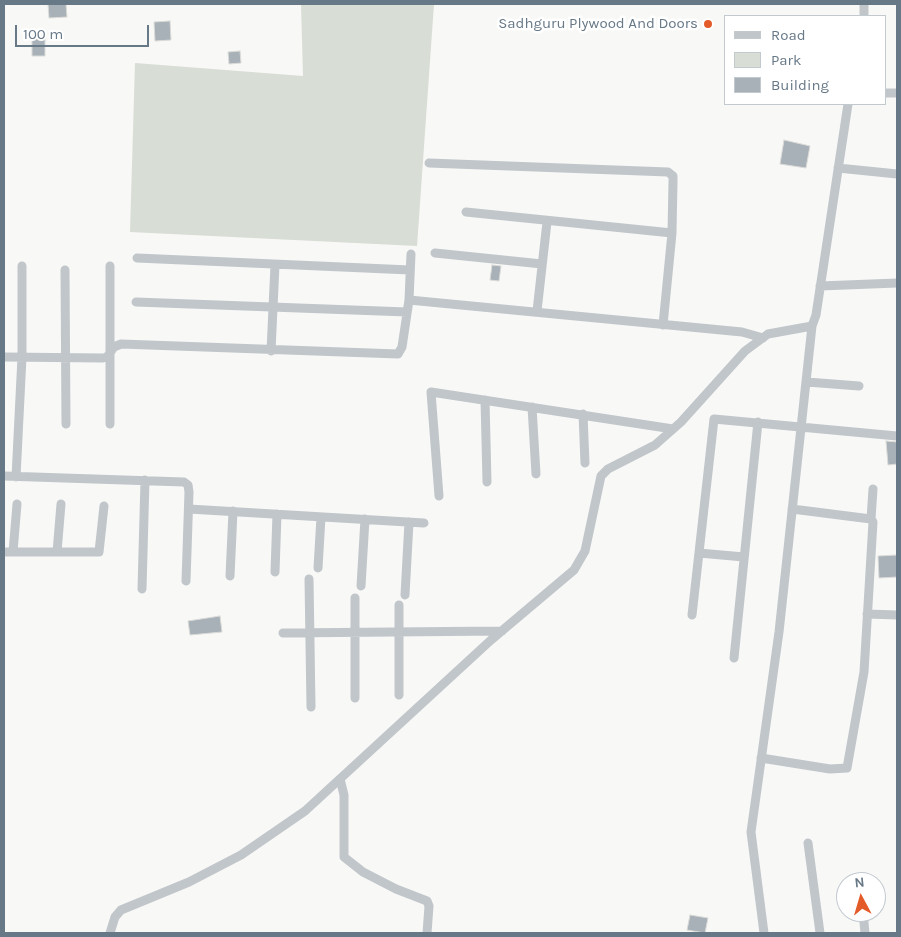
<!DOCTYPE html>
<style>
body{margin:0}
#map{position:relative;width:901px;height:937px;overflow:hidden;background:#f8f8f6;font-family:Karla,sans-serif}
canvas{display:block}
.frame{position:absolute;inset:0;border:5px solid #677887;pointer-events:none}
.legend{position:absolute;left:724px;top:15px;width:162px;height:90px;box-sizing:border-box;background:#fff;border:1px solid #c2c9cf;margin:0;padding:6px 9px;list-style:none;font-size:15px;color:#677887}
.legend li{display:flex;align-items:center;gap:10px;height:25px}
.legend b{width:25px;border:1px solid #c2c9cf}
.north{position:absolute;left:836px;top:872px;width:50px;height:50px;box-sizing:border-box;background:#fff;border:1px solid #c2c9cf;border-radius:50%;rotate:354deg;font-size:14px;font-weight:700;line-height:20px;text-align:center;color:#677887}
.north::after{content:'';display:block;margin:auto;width:18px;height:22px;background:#e45b2a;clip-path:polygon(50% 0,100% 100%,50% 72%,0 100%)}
.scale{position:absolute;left:15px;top:25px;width:134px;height:22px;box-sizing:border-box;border:2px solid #677887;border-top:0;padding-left:6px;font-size:15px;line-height:18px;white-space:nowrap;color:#677887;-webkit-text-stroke:4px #fff;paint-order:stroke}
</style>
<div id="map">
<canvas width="901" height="937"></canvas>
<div class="frame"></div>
<ul class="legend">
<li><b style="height:6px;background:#c1c6ca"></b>Road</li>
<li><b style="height:14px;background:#d8ddd5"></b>Park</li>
<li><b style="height:14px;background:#a8b1b7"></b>Building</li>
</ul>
<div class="north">N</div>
<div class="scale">100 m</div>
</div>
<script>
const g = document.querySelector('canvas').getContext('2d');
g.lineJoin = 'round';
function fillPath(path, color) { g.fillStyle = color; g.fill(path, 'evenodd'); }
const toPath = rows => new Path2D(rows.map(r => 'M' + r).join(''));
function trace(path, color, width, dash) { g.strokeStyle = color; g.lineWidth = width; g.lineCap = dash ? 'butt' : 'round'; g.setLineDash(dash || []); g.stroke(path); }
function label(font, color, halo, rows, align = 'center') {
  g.font = font + ' Karla,sans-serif'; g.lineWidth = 5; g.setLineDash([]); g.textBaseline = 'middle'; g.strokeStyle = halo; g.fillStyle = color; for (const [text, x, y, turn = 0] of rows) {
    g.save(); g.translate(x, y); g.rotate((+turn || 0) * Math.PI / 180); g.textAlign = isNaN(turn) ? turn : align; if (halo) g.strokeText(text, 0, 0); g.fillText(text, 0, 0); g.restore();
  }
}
const green = toPath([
 [301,4,434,4,417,246,130,232,135,63,303,76]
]);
const building = toPath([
 [48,4,66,4,67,17,49,18,48,4],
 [170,21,171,40,155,41,154,22,170,21],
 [32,36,45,36,45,56,32,56,32,36],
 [240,51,241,63,229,64,228,52,240,51],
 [784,140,810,146,806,168,780,164,784,140],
 [492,265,501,266,499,281,490,280,492,265],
 [886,441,897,442,897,464,888,465,886,441],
 [897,555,897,577,879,578,878,556,897,555],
 [220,616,222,632,190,635,188,621,220,616],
 [690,915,708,918,705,933,687,930,690,915]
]);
const minor = toPath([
 [864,16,864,4],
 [885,93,897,93],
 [429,163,668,172,673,176,673,182,672,233,663,325],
 [838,168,897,174],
 [466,212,672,233],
 [435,253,542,264],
 [137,258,410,270],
 [110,266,110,424],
 [65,270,66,424],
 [820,286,897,283],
 [409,300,742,332,763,338],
 [136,302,407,312],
 [537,311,547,222],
 [271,351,275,265],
 [4,357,103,358,107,357,114,347,121,344,398,354,402,347,409,300,411,254],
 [807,382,859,386],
 [485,400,487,482],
 [532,407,536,474],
 [583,414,585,463],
 [4,476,184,482,188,485,189,492,186,581],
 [16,477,22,357,22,266],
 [439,496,431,392,673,429],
 [189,509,424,523],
 [871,519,873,489],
 [4,552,99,552,104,506],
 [13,552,17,504],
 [57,552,61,504],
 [699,553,744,557],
 [318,568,321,517],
 [275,572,277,514],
 [230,576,233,511],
 [309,579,311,707],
 [361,586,365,519],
 [142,589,145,480],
 [405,595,409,522],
 [355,598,355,698],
 [399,605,399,695],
 [867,614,897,615],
 [692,615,714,419,897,436],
 [283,633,502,631],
 [734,658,758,422],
 [761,758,830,769,847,768,864,672,873,522,871,519,792,509],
 [340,779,344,795,344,857,363,872,396,889,427,901,429,906,427,933],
 [808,843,820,933],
 [863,912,865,933],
 [110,933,115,917,121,910,189,882,241,855,305,811,491,640,574,570,585,551,601,476,608,469,655,445,681,422,745,351,768,334,812,326,816,315,848,104],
 [764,933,751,832,779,632,812,326]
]);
const markers = [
 [708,24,5,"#e45b2a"]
];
const poiNames = [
 ["Sadhguru Plywood And Doors",698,24]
];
fillPath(green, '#d8ddd5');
fillPath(building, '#a8b1b7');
trace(building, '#dadad8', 1);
trace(minor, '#c1c6ca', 9);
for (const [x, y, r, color] of markers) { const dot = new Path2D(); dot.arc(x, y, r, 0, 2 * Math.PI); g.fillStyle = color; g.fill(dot); trace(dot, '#fff', 2); }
label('15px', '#677887', '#fff', poiNames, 'right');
</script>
